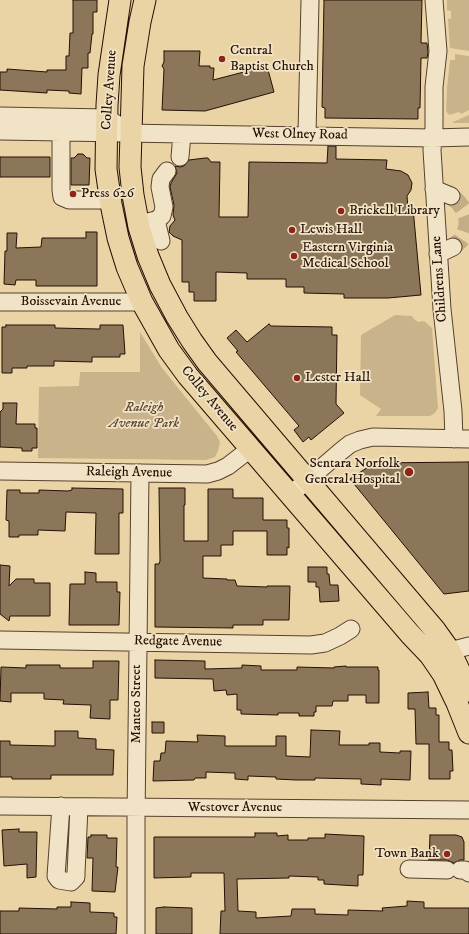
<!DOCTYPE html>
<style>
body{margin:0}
canvas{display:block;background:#ead4a6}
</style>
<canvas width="469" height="934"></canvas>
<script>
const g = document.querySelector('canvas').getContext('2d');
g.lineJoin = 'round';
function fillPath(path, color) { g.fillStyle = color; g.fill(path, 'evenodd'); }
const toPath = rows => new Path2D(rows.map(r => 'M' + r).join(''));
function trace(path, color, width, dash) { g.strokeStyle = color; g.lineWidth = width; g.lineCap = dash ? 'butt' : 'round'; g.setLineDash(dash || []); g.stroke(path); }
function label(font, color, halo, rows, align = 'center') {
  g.font = font + ' "IM FELL DW Pica",serif'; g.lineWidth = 3.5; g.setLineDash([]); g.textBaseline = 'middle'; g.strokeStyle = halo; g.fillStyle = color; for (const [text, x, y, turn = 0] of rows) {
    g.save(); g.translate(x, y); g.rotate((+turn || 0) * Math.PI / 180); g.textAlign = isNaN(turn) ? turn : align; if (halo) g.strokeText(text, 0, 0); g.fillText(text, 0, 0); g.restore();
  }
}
const green = toPath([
 [447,0,469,0,469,51,450,48,448,19,451,18,451,11,447,10],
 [455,54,469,56,469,110,461,114,459,112,449,115,446,111,447,88,450,60,455,60],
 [469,115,469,123,453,123,453,122],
 [395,315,412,316,414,319,418,322,424,321,432,328,438,408,435,413,430,416,376,416,381,409,360,395,361,335],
 [140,332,162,368,217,436,220,442,218,451,215,457,206,460,38,458,39,387,79,386,80,372,140,372]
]);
const building = toPath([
 [73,0,97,0,97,12,93,12,93,34,92,34,90,53,88,53,88,68,82,68,81,94,69,93,69,91,47,90,47,93,0,90,0,72,7,72,7,69,47,72,47,70,66,70,66,56,69,56,70,33,73,33,73,0],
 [324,0,422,0,421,43,427,43,428,53,427,58,421,58,420,108,418,108,418,119,325,118,325,108,322,107,324,0],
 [164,51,200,51,199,66,210,66,210,68,214,68,213,80,267,66,274,92,205,111,162,110,164,69,162,66,164,62,164,51],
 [328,146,336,146,336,159,387,160,386,169,401,171,408,175,412,183,411,190,407,196,408,209,413,208,421,295,388,298,344,298,344,294,304,293,304,287,286,287,286,279,247,279,247,273,216,272,216,301,194,301,194,292,189,292,189,282,182,282,182,240,173,236,169,232,170,226,175,220,173,215,174,205,170,187,171,183,177,173,175,166,180,167,184,166,189,160,205,158,208,158,211,162,220,162,219,217,248,217,249,162,327,163,328,146],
 [78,154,83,154,87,158,90,158,89,185,71,185,71,158,74,158,78,154],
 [0,157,50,157,50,177,0,177,0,157],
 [86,232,97,232,97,286,36,286,36,280,16,280,15,285,4,284,5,251,7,251,7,233,17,233,16,248,41,247,42,238,86,238,86,232],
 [269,324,271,326,332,327,332,335,337,335,336,404,344,413,311,440,309,437,303,442,294,430,299,426,236,352,238,351,227,338,236,330,247,342,269,324],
 [6,325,55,325,55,328,99,329,100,329,100,325,123,325,125,354,120,354,120,357,92,357,92,362,54,361,54,366,27,366,27,368,12,368,12,373,2,373,2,327,6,327,6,325],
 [3,403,17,403,16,424,35,424,35,428,37,428,37,448,32,448,32,451,22,451,22,448,0,447,0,412,3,409,3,403],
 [469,462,469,591,444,594,350,479,374,463,469,462],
 [72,488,123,489,123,513,119,513,119,554,95,554,96,513,66,512,65,531,38,530,38,535,19,535,19,537,9,537,9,521,6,520,7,490,20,490,20,493,39,493,39,490,68,491,72,490,72,488],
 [159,488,185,488,185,505,184,505,184,541,208,541,208,489,233,489,233,498,263,498,263,520,287,520,287,528,289,528,289,548,287,547,287,555,267,555,267,531,233,531,233,545,221,545,221,556,203,556,203,578,227,579,227,580,235,580,237,586,267,587,267,586,290,586,289,620,263,620,263,625,233,625,233,628,155,627,155,564,159,564,160,561,159,488],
 [0,565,10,566,9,586,16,579,34,579,34,583,50,583,50,616,10,616,9,621,0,614,0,565],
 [308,567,327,567,327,574,329,574,330,585,338,585,339,601,320,602,319,587,316,587,316,582,308,582,308,567],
 [85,572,96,573,96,582,117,582,117,592,120,592,119,625,69,625,70,584,85,584,85,572],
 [155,660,205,661,205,669,242,668,242,665,261,666,261,670,297,670,297,667,334,668,334,667,346,666,346,667,378,667,378,670,379,670,379,703,366,703,366,695,348,695,348,701,333,701,332,706,316,706,316,712,314,712,314,716,299,716,299,713,278,713,278,715,241,714,241,710,237,710,237,694,227,695,226,690,214,691,213,679,155,678,155,660],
 [93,661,119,661,118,700,110,700,110,719,90,718,91,705,63,704,64,700,44,699,44,693,11,693,11,702,0,701,1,667,26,668,26,665,60,665,60,668,93,668,93,661],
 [428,692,429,708,436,708,436,715,439,715,439,742,449,742,449,750,452,750,453,771,450,771,450,779,429,779,429,744,416,744,415,709,408,709,408,693,428,692],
 [152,722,164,722,164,733,152,733,152,722],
 [311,730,340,731,339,745,369,745,369,743,380,743,380,752,400,753,400,751,411,751,410,780,381,779,381,785,361,784,361,779,315,778,315,780,296,780,276,779,276,777,248,776,248,780,235,779,235,773,206,772,206,778,195,778,194,780,153,781,154,761,160,761,161,753,165,753,166,741,198,742,197,735,225,736,225,746,276,746,276,736,286,736,286,756,310,757,311,730],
 [55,731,78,731,78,738,96,739,96,749,114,750,113,775,51,775,51,779,12,779,12,777,0,777,0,741,10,741,10,745,55,746,55,731],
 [19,829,19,832,37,832,36,877,27,878,27,864,4,866,2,830,19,829],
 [255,833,277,833,277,836,288,835,288,840,308,840,308,838,325,838,325,834,364,836,363,875,358,875,358,886,324,884,324,880,318,880,318,877,289,876,289,878,237,879,238,911,256,912,256,918,291,916,292,909,315,909,315,914,348,915,348,910,383,911,382,908,407,906,407,901,424,902,424,908,469,908,469,934,220,934,221,911,225,911,224,873,191,873,191,877,154,878,154,837,255,837,255,833],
 [91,835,107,835,107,838,117,838,116,867,118,867,115,892,92,891,93,858,87,858,88,837,91,837,91,835],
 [430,835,456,835,462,837,464,842,464,860,460,860,454,863,447,860,429,860,430,835],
 [71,902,90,903,90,912,114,913,114,917,117,917,116,934,0,934,0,911,19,911,19,908,57,909,57,907,71,907,71,902],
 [164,907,192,908,192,934,156,934,156,908,164,907]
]);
const minorTunnel = toPath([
 [451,196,458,202,464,210,467,218,467,226,464,235,460,241,453,247]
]);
const minor = toPath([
 [434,0,438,51,434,87,434,127,432,150,442,309,453,411,454,439],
 [0,116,107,118,118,125],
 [0,131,433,138,469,137],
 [61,132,61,190,62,197,69,200,111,200],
 [307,135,310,0],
 [180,157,182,134],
 [434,189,451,196],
 [156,220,161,241],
 [139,224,156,220,162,216,164,207,160,187,161,179,167,171],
 [438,254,453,247],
 [0,302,142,302],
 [0,471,207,474,218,471,228,466,250,449],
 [290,495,340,452,350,444,360,440,373,437,469,439],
 [0,640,311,645,325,643,340,636,351,629],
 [438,654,469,646],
 [0,806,469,810],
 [61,806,56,876,59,880,71,882,76,877,76,873,79,807],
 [409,869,447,870],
 [460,870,465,870,469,873],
 [136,934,136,820,140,473]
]);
const major = toPath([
 [120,0,109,75,107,105,106,169,111,204,118,238,127,267,142,302,169,350,188,376,410,634,430,655,443,674,457,703,469,733],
 [145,0,140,22,133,66,130,167,133,195,139,227,148,256,160,285,177,317,192,341,207,362,435,630,450,651,469,691]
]);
const markers = [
 [222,59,4,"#8f2418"],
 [73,194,4,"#8f2418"],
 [341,211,4,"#8f2418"],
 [292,230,4,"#8f2418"],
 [294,256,4,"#8f2418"],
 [297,378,4,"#8f2418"],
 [409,472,5,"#8f2418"],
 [447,854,4,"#8f2418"]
];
const poiNames = [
 ["Central",230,51],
 ["Baptist Church",230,67],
 ["Press 626",81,194],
 ["Brickell Library",349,211],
 ["Lewis Hall",300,230],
 ["Eastern Virginia",302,248],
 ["Medical School",302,264],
 ["Lester Hall",305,378],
 ["Sentara Norfolk",400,464,"right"],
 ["General Hospital",400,480,"right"],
 ["Town Bank",439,854,"right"]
];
const streetNames = [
 ["Colley Avenue",110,90,-86],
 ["West Olney Road",300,135,1],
 ["Childrens Lane",440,279,-94],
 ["Boissevain Avenue",71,302],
 ["Colley Avenue",209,399,50],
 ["Raleigh Avenue",129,473,1],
 ["Redgate Avenue",178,642,1],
 ["Manteo Street",137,704,-90],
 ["Westover Avenue",235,808]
];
const parkNames = [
 ["Raleigh",144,408],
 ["Avenue Park",144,424]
];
fillPath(green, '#c9b38b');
fillPath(building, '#8c7659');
trace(building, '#261005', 1);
trace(minorTunnel, '#c3ad86', 17, [17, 8]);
trace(minor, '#57412d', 19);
trace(major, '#261005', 23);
trace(minor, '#f1e3c5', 17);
trace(major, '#ead4a6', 21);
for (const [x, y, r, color] of markers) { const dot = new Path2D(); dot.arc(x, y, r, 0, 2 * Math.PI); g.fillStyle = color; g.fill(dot); trace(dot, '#f1e3c5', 1.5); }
label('14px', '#261005', '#f1e3c5', poiNames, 'left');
label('14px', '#261005', '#f1e3c5', streetNames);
label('italic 14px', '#5f4934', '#f1e3c5', parkNames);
</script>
